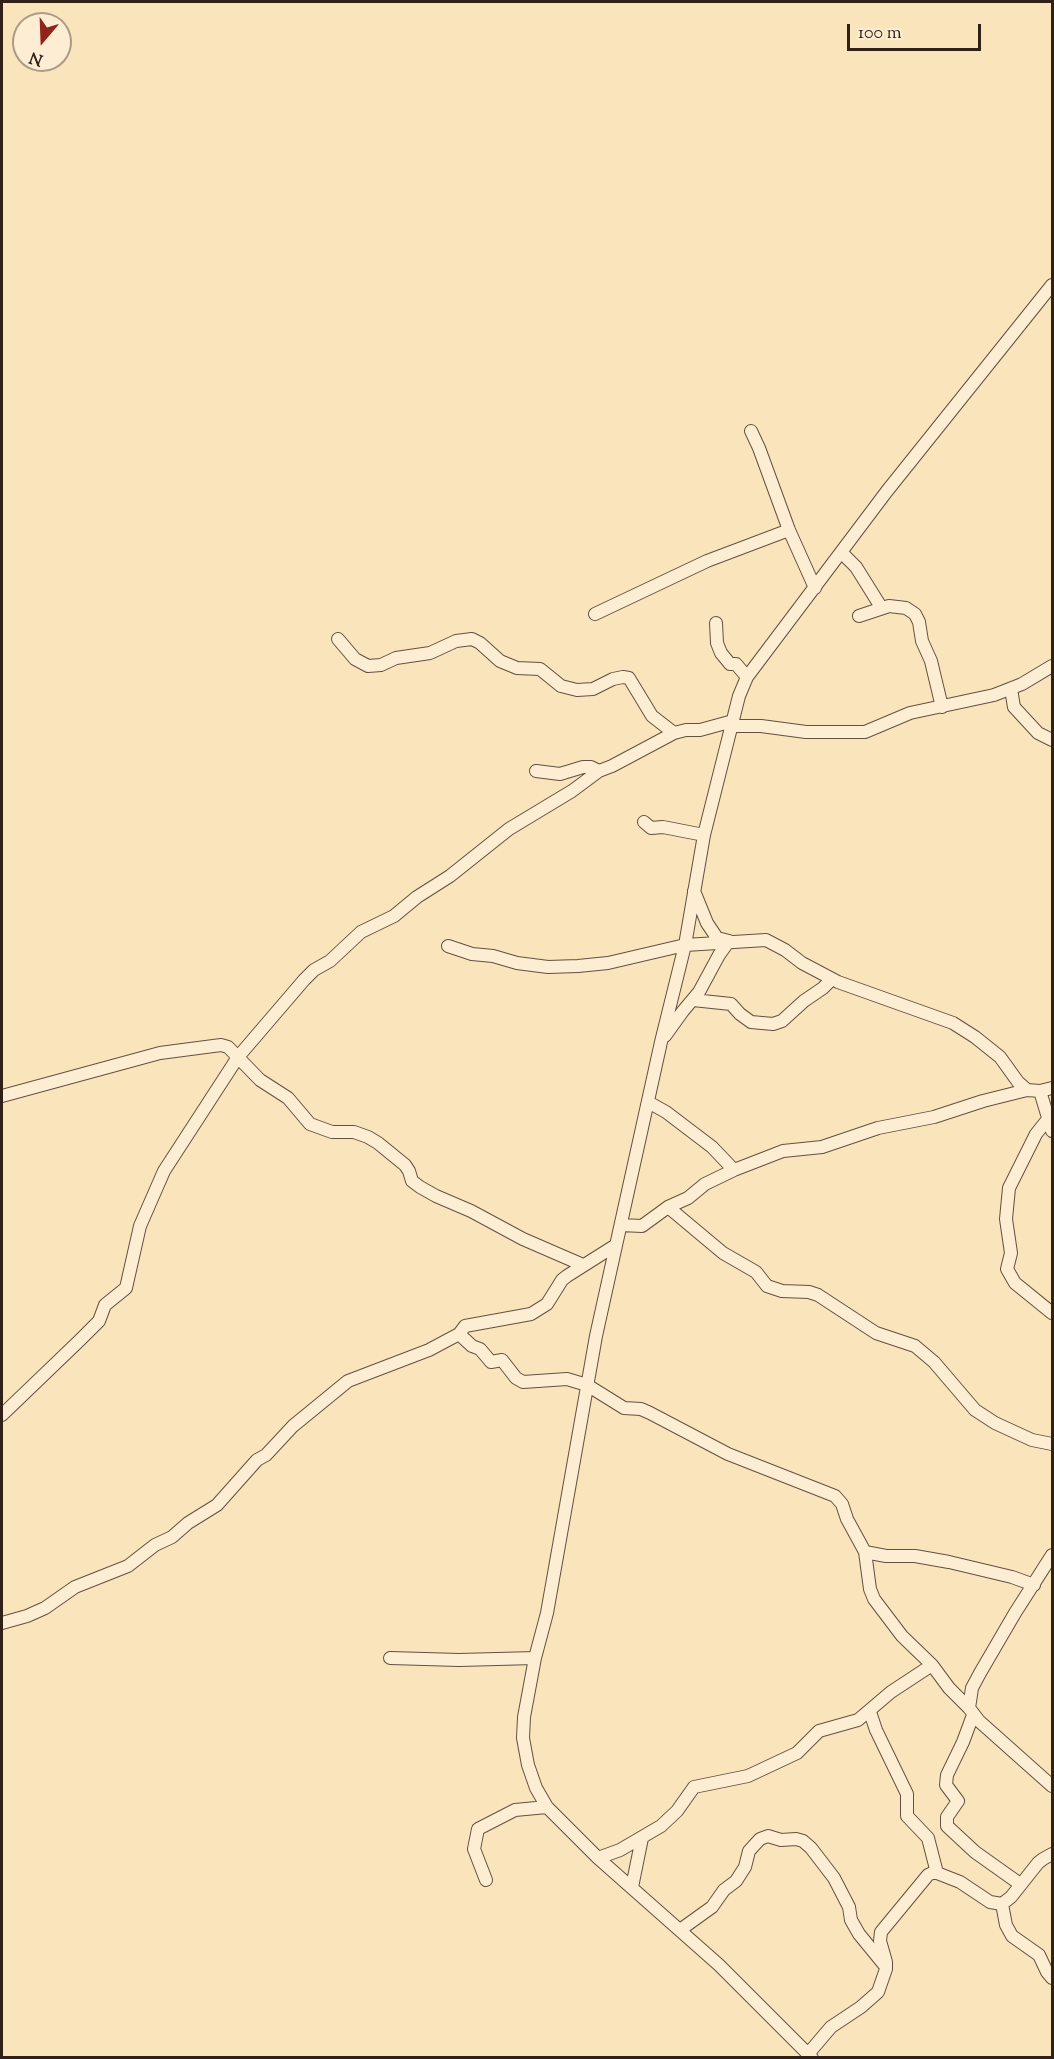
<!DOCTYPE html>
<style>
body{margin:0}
#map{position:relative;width:1054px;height:2059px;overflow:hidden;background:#fae4bc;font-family:"Sorts Mill Goudy",serif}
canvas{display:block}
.frame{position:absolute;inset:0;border:3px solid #312016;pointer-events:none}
.north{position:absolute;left:12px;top:12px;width:60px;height:60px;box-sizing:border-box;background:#fcedd3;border:2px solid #ab9b87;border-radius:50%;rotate:199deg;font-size:16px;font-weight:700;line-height:24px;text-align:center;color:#312016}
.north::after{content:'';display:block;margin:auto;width:21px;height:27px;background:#8f2418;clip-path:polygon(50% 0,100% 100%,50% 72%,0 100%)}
.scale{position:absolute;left:847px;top:24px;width:134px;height:27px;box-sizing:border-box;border:3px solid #312016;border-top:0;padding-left:8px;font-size:18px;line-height:21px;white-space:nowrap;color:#312016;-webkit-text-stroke:4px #fcedd3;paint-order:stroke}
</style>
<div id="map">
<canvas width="1054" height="2059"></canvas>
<div class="frame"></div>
<div class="north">N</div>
<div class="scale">100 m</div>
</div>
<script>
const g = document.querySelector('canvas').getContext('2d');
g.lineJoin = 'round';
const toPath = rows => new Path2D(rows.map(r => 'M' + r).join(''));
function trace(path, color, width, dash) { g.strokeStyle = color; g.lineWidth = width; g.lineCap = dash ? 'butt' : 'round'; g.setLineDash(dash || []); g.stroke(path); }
const minor = toPath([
 [751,431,759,448,789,530,815,588],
 [841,552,856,567,881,607],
 [595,614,707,561,789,530],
 [859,616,889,606,906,608,915,614,919,622,922,641,931,661,942,707],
 [716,623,717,643,721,653,730,664,736,664,747,677],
 [338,639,355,659,368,666,381,665,396,658,430,653,456,641,472,639,480,643,500,661,517,668,540,669,561,686,577,690,593,689,613,679,623,677,629,678,652,716,674,733],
 [1011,689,1014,707,1038,733,1052,740],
 [731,726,761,726,806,732,865,732,910,713,994,695,1022,684,1052,666],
 [536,771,560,774,583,767,591,767,599,771],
 [644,822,651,828,663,827,704,835],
 [448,946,472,954,493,956,517,963,548,967,578,966,608,963,685,945,766,940,785,950,802,963,838,982,953,1023,975,1037,1000,1057,1018,1082,1027,1090,1040,1091,1052,1088],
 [693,1000,731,1004,740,1014,751,1022,773,1024,782,1021,804,1001,823,988,832,979],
 [665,1036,683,1011,699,992,719,955,729,941,717,938,707,923,694,891],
 [1040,1091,1052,1131],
 [2,1096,160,1053,221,1045,228,1047,260,1080,288,1098,310,1124,332,1132,354,1132,368,1137,378,1143,405,1165,409,1171,412,1181,420,1187,436,1196,471,1211,523,1239,583,1265],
 [648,1102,666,1112,712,1147,734,1170],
 [1048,1119,1036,1134,1009,1188,1006,1219,1011,1253,1007,1269,1015,1283,1052,1313],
 [668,1207,723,1253,756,1272,767,1286,782,1291,809,1292,818,1295,876,1333,915,1346,934,1362,975,1410,995,1423,1032,1440,1052,1444],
 [621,1225,642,1226,668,1207,688,1198,705,1184,734,1170,783,1151,822,1147,878,1128,934,1117,983,1101,1027,1090],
 [459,1334,472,1346,480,1349,491,1362,502,1360,516,1378,523,1382,567,1379,587,1385,624,1408,641,1409,650,1413,728,1454,835,1496,842,1504,847,1519,865,1552,886,1556,915,1556,949,1562,1012,1577,1034,1585],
 [2,1415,80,1340,99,1321,105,1305,126,1288,140,1226,164,1171,238,1057,304,980,314,970,330,961,361,932,394,916,417,897,450,876,509,829,572,791,599,771,612,766,674,733,686,730,700,730,733,721],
 [865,1552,870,1589,874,1599,902,1636,932,1665,949,1688,969,1708],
 [1052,1555,1015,1613,980,1673,972,1688,969,1708,979,1721,1052,1786],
 [2,1623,27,1616,45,1608,75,1587,128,1566,155,1545,172,1537,188,1523,217,1505,257,1460,266,1455,293,1426,348,1381,429,1350,459,1334,465,1326,531,1314,547,1304,562,1280,567,1276,616,1245],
 [390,1658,459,1660,535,1658],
 [870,1712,876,1730,907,1794,907,1816,928,1838,937,1873],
 [973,1715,963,1742,947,1775,946,1785,958,1801,947,1817,947,1826,975,1852,1020,1884],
 [598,1858,620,1850,661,1826,677,1811,694,1787,748,1776,797,1753,819,1731,858,1720,891,1692,932,1665],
 [486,1880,474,1849,478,1829,515,1810,547,1807],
 [632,1887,642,1838],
 [1002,1904,1006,1925,1012,1936,1039,1955,1047,1972,1052,1978],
 [680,1930,712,1907,724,1890,736,1881,745,1867,749,1851,760,1839,768,1836,781,1840,796,1839,803,1841,811,1848,834,1878,849,1907,851,1920,859,1934,886,1967],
 [808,2054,831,2027,861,2007,878,1992,886,1969,886,1962,880,1941,881,1932,928,1875,932,1873,937,1873,960,1882,990,1902,1002,1904,1011,1897,1038,1863,1043,1859,1052,1854],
 [812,2058,719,1965,598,1858,547,1807,536,1788,528,1765,523,1738,524,1717,535,1658,547,1613,596,1336,661,1042,685,945,704,835,739,696,747,677,887,491,1052,285]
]);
trace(minor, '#635140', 14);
trace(minor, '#fcedd3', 12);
</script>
